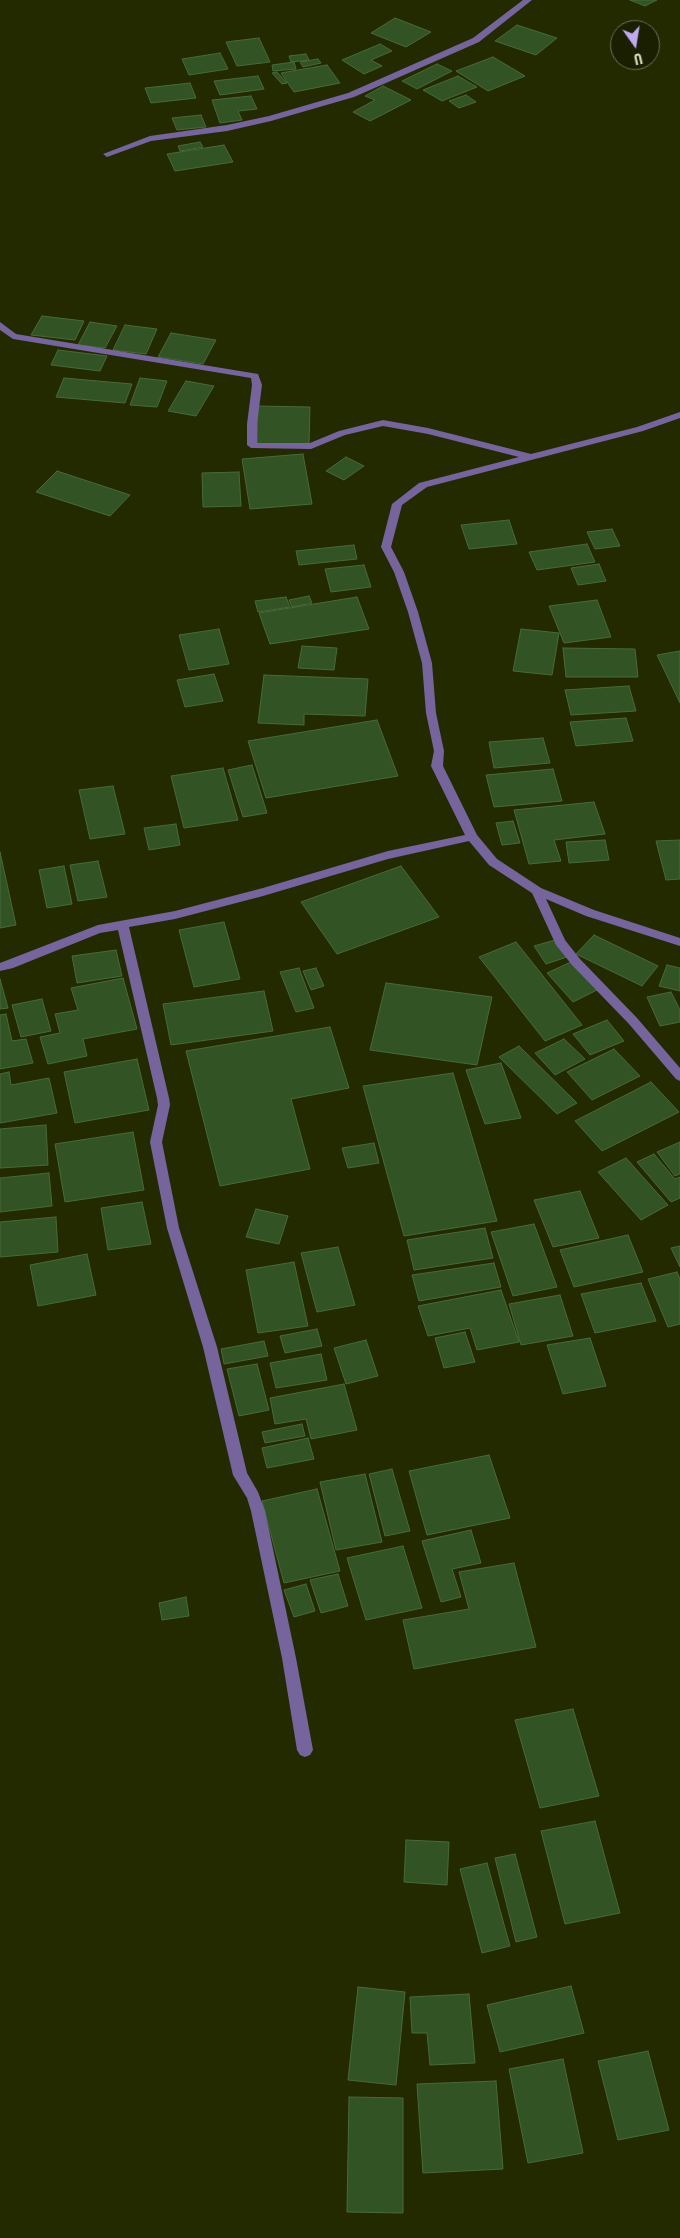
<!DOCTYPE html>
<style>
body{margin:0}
#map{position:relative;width:680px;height:2238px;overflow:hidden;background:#242a00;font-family:"Roboto Condensed",sans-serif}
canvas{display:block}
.north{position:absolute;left:610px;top:20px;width:50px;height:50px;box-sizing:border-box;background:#1b1f02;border:1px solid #696e50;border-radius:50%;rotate:167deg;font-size:14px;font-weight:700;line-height:20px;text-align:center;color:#dde4c5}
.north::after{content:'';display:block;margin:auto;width:18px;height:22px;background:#bfa9f4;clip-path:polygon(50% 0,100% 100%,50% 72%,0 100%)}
</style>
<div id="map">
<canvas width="680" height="2238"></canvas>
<div class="north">U</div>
</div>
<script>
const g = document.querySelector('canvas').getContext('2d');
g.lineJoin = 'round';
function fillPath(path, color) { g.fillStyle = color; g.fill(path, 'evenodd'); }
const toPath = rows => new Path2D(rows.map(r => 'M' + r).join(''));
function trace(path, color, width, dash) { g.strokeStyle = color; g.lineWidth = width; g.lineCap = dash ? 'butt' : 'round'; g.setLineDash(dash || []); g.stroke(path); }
const building = toPath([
 [630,0,657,0,645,6,630,0],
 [395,18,431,32,406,47,371,33,395,18],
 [517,25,557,38,536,55,495,41,517,25],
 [259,38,270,62,237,66,226,42,259,38],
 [380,44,392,51,371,60,382,66,364,74,342,60,380,44],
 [220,53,228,69,189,75,182,59,220,53],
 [306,54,309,60,291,62,289,56,306,54],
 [493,57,525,76,488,91,456,71,493,57],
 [318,59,321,63,303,67,300,62,318,59],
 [294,62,296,69,273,71,272,65,294,62],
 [437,64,452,71,417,89,402,81,437,64],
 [327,65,340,83,294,92,281,73,327,65],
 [277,72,287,83,282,84,272,73,277,72],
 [258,76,264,89,220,95,214,81,258,76],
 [458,76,477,87,442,101,423,90,458,76],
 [190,83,196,98,151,103,145,88,190,83],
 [383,86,411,100,370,121,353,112,375,100,365,96,383,86],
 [466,95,476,102,459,108,449,101,466,95],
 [251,96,257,109,238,111,242,120,220,123,212,100,251,96],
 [201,115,206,127,177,130,172,118,201,115],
 [200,142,203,147,180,151,178,146,200,142],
 [224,145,233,162,175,171,167,154,224,145],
 [42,316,84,321,75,340,31,335,42,316],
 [90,322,117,326,105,348,78,345,90,322],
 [125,325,157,329,146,354,113,350,125,325],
 [171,333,216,340,203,364,158,357,171,333],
 [58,350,107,356,100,371,51,365,58,350],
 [64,378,132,384,125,403,56,397,64,378],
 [140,378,167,381,157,407,130,405,140,378],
 [186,381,214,386,196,416,168,411,186,381],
 [258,406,310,407,309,444,257,444,258,406],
 [303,454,312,504,250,509,242,459,303,454],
 [346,457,364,466,344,480,326,471,346,457],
 [57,471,130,495,110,516,36,492,57,471],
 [239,472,241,506,203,507,202,473,239,472],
 [509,520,517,544,469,549,461,525,509,520],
 [612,529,620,546,595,549,587,532,612,529],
 [587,544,595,562,537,570,529,552,587,544],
 [354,545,357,559,299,565,296,551,354,545],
 [599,564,606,581,578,585,571,568,599,564],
 [364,565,371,587,331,592,325,569,364,565],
 [309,596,312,603,292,607,289,600,309,596],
 [286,597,290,607,258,612,255,601,286,597],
 [357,597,369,629,270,644,259,613,357,597],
 [597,600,611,637,564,643,549,606,597,600],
 [219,629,229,664,189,670,179,635,219,629],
 [521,629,559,633,552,675,513,671,521,629],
 [302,646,337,648,334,670,298,668,302,646],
 [563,648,635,649,638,677,566,677,563,648],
 [680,651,680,703,657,655,680,651],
 [214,674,223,701,185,707,177,680,214,674],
 [264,675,368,679,365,716,304,714,304,725,258,723,264,675],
 [629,686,636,711,571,715,565,690,629,686],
 [626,718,633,741,576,746,570,722,626,718],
 [377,720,398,776,266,798,248,741,377,720],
 [543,738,550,763,494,768,489,742,543,738],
 [252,765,267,813,243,817,228,770,252,765],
 [223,768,238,820,184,828,171,776,223,768],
 [553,769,562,801,494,807,486,775,553,769],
 [113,786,125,834,90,839,79,790,113,786],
 [594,802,605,834,554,840,561,861,529,864,514,810,594,802],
 [513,821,520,843,502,845,496,823,513,821],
 [176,824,180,845,149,850,144,828,176,824],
 [605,840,609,860,569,863,566,842,605,840],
 [680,840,680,879,666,880,656,841,680,840],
 [0,852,16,925,0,928,0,852],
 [98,861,107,897,78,901,70,865,98,861],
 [64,866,72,904,47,908,39,870,64,866],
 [401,866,439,917,337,954,301,902,401,866],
 [224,922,240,979,194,987,179,930,224,922],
 [594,935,658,966,642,986,576,954,594,935],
 [555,940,567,957,546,964,534,946,555,940],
 [516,942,582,1025,545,1041,479,957,516,942],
 [116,950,122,976,77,983,72,956,116,950],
 [571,962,597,990,573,1002,547,973,571,962],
 [667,965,680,968,680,991,659,986,667,965],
 [299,968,314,1008,296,1012,280,972,299,968],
 [316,968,324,986,311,990,303,971,316,968],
 [123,978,137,1029,83,1039,87,1056,48,1064,40,1037,60,1033,55,1014,78,1010,71,988,123,978],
 [0,979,8,1008,0,1009,0,979],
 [386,983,492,997,477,1065,370,1050,386,983],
 [264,991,273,1031,171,1045,163,1004,264,991],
 [671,992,680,1010,680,1022,660,1026,647,997,671,992],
 [42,999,51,1031,21,1037,12,1005,42,999],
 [6,1014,12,1041,26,1039,33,1063,0,1069,0,1015,6,1014],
 [607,1020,624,1041,590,1055,573,1034,607,1020],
 [330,1027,349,1088,291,1099,310,1169,220,1186,186,1051,330,1027],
 [564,1039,585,1059,555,1075,535,1053,564,1039],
 [519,1046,577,1103,557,1114,499,1057,519,1046],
 [614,1049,640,1076,592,1100,567,1072,614,1049],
 [137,1059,149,1110,75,1123,64,1072,137,1059],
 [501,1063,521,1118,485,1124,466,1070,501,1063],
 [9,1072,11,1085,49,1078,57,1113,0,1123,0,1074,9,1072],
 [453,1073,497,1221,404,1236,363,1086,453,1073],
 [651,1082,679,1112,602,1151,575,1121,651,1082],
 [46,1125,48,1165,0,1168,0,1129,46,1125],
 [133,1132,144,1190,65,1202,55,1144,133,1132],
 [680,1142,680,1174,675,1176,657,1152,680,1142],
 [374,1143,379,1163,348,1168,342,1148,374,1143],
 [654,1154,675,1179,680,1177,680,1198,671,1202,637,1162,654,1154],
 [626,1158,668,1205,641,1220,598,1172,626,1158],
 [49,1173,52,1206,0,1212,0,1178,49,1173],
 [580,1191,599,1238,553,1247,534,1200,580,1191],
 [142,1202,151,1244,108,1250,101,1208,142,1202],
 [256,1209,288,1216,279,1244,246,1237,256,1209],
 [56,1217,58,1252,0,1257,0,1222,56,1217],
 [534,1224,557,1287,513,1296,491,1232,534,1224],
 [485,1228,493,1258,414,1270,407,1240,485,1228],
 [628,1235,643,1272,574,1287,560,1250,628,1235],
 [680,1246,680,1267,671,1248,680,1246],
 [338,1247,355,1305,317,1312,301,1253,338,1247],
 [87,1254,96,1295,38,1306,30,1265,87,1254],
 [294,1262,308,1326,258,1333,246,1270,294,1262],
 [494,1263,501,1287,419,1301,412,1275,494,1263],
 [677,1272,680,1279,680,1324,668,1327,648,1279,677,1272],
 [641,1283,656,1321,595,1333,581,1294,641,1283],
 [501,1290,519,1342,477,1350,470,1328,428,1336,418,1306,501,1290],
 [560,1295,573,1336,521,1345,509,1304,560,1295],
 [317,1329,322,1346,285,1353,280,1336,317,1329],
 [465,1332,475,1362,444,1368,435,1338,465,1332],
 [590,1338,606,1386,563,1394,547,1345,590,1338],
 [366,1340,378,1376,346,1384,334,1348,366,1340],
 [264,1341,268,1356,224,1364,221,1349,264,1341],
 [321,1354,327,1380,276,1388,270,1363,321,1354],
 [257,1364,269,1410,239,1416,227,1369,257,1364],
 [344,1384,357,1430,311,1439,306,1419,275,1424,270,1398,344,1384],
 [302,1424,305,1436,265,1443,262,1432,302,1424],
 [308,1438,314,1459,267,1468,262,1448,308,1438],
 [489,1455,510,1518,427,1535,409,1471,489,1455],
 [392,1469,410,1531,385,1536,369,1474,392,1469],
 [365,1474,382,1542,336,1550,320,1482,365,1474],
 [317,1489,340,1571,284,1583,262,1501,317,1489],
 [471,1530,481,1563,452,1569,461,1597,441,1602,422,1541,471,1530],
 [403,1546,422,1608,366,1620,347,1558,403,1546],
 [514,1563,536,1647,414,1669,403,1620,469,1609,459,1572,514,1563],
 [338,1574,348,1606,321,1613,310,1580,338,1574],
 [306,1584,315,1611,294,1617,284,1590,306,1584],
 [186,1597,189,1616,162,1620,159,1603,186,1597],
 [573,1709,599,1796,540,1808,515,1720,573,1709],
 [595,1821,620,1913,565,1924,541,1831,595,1821],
 [406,1840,449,1842,447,1885,404,1882,406,1840],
 [515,1854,537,1937,516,1942,495,1858,515,1854],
 [487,1863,510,1946,482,1953,460,1869,487,1863],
 [571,1986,584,2033,500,2052,487,2005,571,1986],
 [358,1987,405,1992,396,2085,348,2080,358,1987],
 [469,1994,475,2063,430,2065,427,2033,412,2033,410,1997,469,1994],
 [648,2051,669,2130,618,2140,598,2061,648,2051],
 [563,2059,583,2153,528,2163,509,2069,563,2059],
 [496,2081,503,2169,423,2173,417,2084,496,2081],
 [349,2097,403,2098,403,2213,347,2212,349,2097]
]);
const minor = toPath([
 [523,0,532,0,479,42,354,97,271,121,227,131,151,141,107,157,103,154,150,136,227,125,269,116,348,93,473,38,523,0],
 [0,322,16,334,258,374,262,385,257,424,257,443,310,443,339,431,383,420,428,428,531,454,637,427,680,412,680,418,643,431,427,487,402,505,391,547,404,572,418,612,432,663,436,713,444,751,443,766,477,835,497,859,541,888,594,910,680,938,680,946,586,916,546,899,565,940,580,959,637,1018,680,1068,680,1081,676,1079,629,1024,572,965,556,945,532,893,489,865,469,841,388,859,263,896,175,919,129,927,169,1098,170,1105,162,1142,179,1228,217,1347,247,1473,258,1492,265,1511,296,1658,313,1750,310,1755,305,1757,300,1755,297,1750,282,1658,251,1511,247,1498,233,1475,203,1347,167,1228,150,1142,158,1105,157,1098,118,930,100,933,13,968,0,971,0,963,98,925,175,911,263,888,388,851,465,835,431,766,434,751,426,713,422,663,408,612,394,572,381,547,392,504,419,483,519,457,428,434,383,426,345,435,311,449,251,448,247,445,247,424,252,385,251,378,13,339,0,330,0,322]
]);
fillPath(building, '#325324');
trace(building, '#486a3b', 1);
fillPath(minor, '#75659c');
</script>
